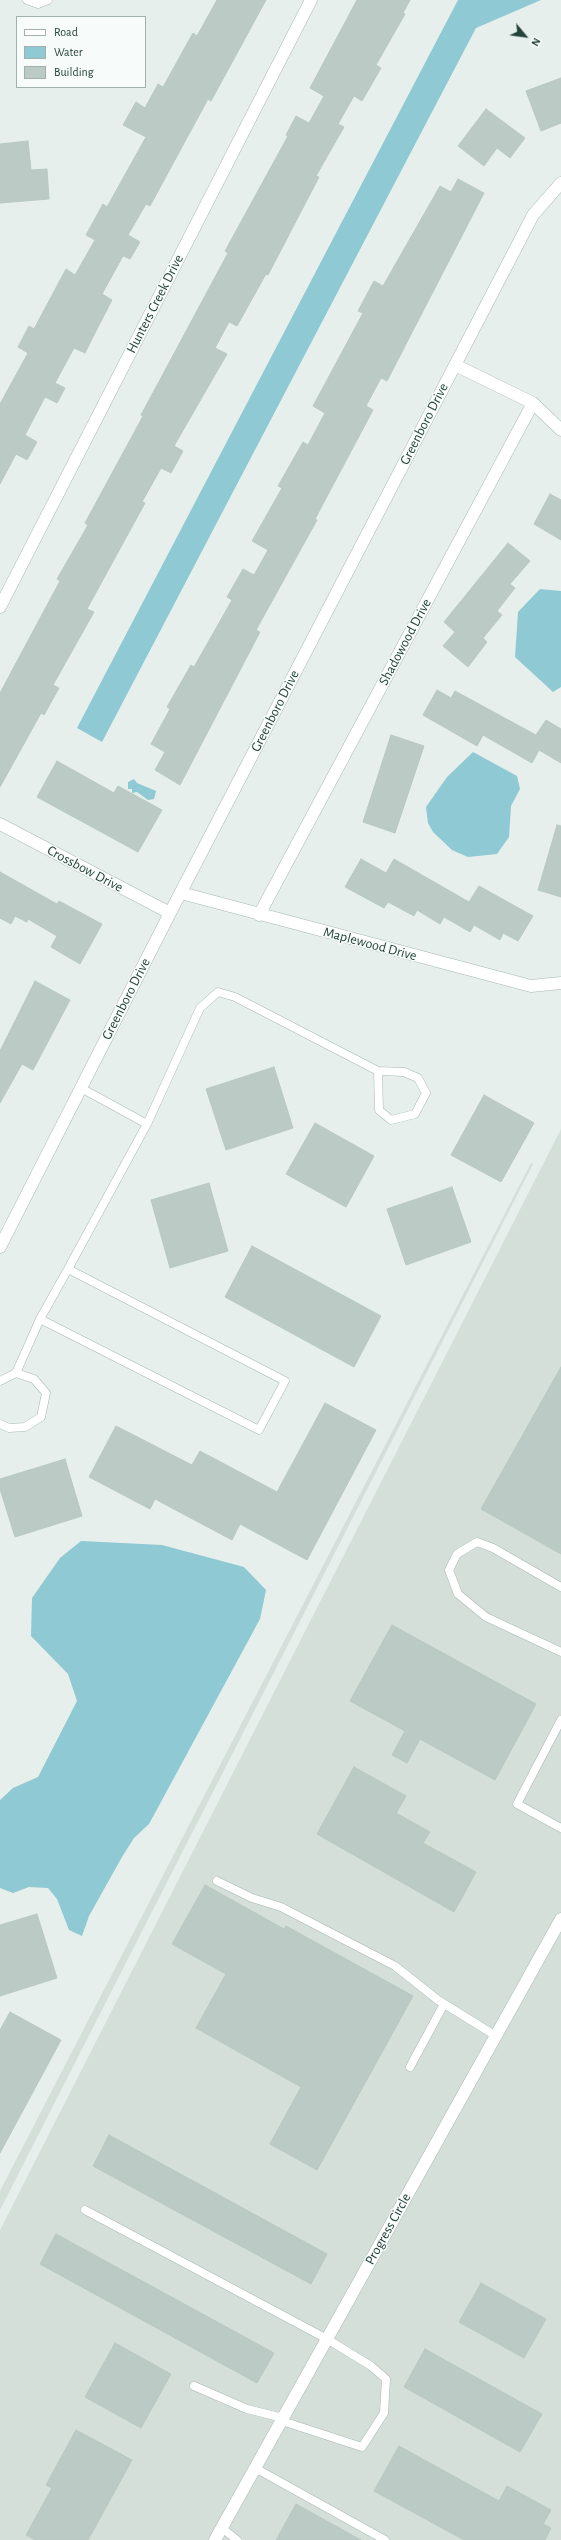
<!DOCTYPE html>
<style>
body{margin:0}
#map{position:relative;width:561px;height:2540px;overflow:hidden;background:#e6efeb;font-family:"Alegreya Sans",sans-serif}
canvas{display:block}
.legend{position:absolute;left:16px;top:16px;width:130px;height:72px;box-sizing:border-box;background:#f7fbf9;border:1px solid #a3b1ad;margin:0;padding:5px 7px;list-style:none;font-size:12px;color:#24423a}
.legend li{display:flex;align-items:center;gap:8px;height:20px}
.legend b{width:20px;border:1px solid #a3b1ad}
.north{position:absolute;left:505px;top:16px;width:40px;height:40px;-webkit-text-stroke:3px #f7fbf9;paint-order:stroke;rotate:119deg;font-size:11px;font-weight:700;line-height:16px;text-align:center;color:#24423a}
.north::after{content:'';display:block;margin:auto;width:14px;height:18px;background:#24423a;clip-path:polygon(50% 0,100% 100%,50% 72%,0 100%)}
</style>
<div id="map">
<canvas width="561" height="2540"></canvas>
<ul class="legend">
<li><b style="height:5px;background:#fff"></b>Road</li>
<li><b style="height:11px;background:#8ec9d4"></b>Water</li>
<li><b style="height:11px;background:#bbcac4"></b>Building</li>
</ul>
<div class="north">N</div>
</div>
<script>
const g = document.querySelector('canvas').getContext('2d');
g.lineJoin = 'round';
function fillPath(path, color) { g.fillStyle = color; g.fill(path, 'evenodd'); }
const toPath = rows => new Path2D(rows.map(r => 'M' + r).join(''));
function trace(path, color, width, dash) { g.strokeStyle = color; g.lineWidth = width; g.lineCap = dash ? 'butt' : 'round'; g.setLineDash(dash || []); g.stroke(path); }
function label(font, color, halo, rows, align = 'center') {
  g.font = font + ' "Alegreya Sans",sans-serif'; g.lineWidth = 3; g.setLineDash([]); g.textBaseline = 'middle'; g.strokeStyle = halo; g.fillStyle = color; for (const [text, x, y, turn = 0] of rows) {
    g.save(); g.translate(x, y); g.rotate((+turn || 0) * Math.PI / 180); g.textAlign = isNaN(turn) ? turn : align; if (halo) g.strokeText(text, 0, 0); g.fillText(text, 0, 0); g.restore();
  }
}
const built = toPath([
 [561,1129,561,2540,0,2540,0,2230],
 [531,1163,533,1164,0,2210,0,2191]
]);
const water = toPath([
 [458,0,541,0,476,28,102,742,77,728],
 [540,589,561,591,561,687,553,692,515,657,518,612],
 [473,752,517,776,520,789,511,806,509,837,497,854,468,857,452,850,433,832,428,823,426,807,447,777],
 [134,779,137,783,156,791,154,799,148,800,137,792,132,793,132,789,128,789,128,782],
 [81,1541,162,1545,244,1567,266,1590,260,1619,149,1824,134,1838,122,1857,89,1916,82,1936,69,1930,57,1899,48,1888,29,1887,13,1893,0,1888,0,1800,13,1788,38,1777,77,1701,68,1674,31,1636,32,1598,60,1558]
]);
const building = toPath([
 [217,0,266,0,211,101,208,99,150,206,146,204,128,235,140,242,130,259,123,256,102,294,112,300,96,331,85,353,74,348,55,383,65,388,57,403,45,397,25,435,37,442,27,460,16,454,0,484,0,404,28,353,18,347,29,326,34,329,66,269,75,275,95,240,86,235,103,204,107,207,146,137,123,125,136,102,145,108,158,84,163,87,193,33,197,36,217,0],
 [357,0,410,0,403,13,405,14,376,65,381,68,362,101,354,96,338,124,344,127,316,176,319,177,268,275,266,274,237,326,229,322,215,348,227,354,174,446,183,451,171,473,161,468,142,502,145,503,87,609,94,612,53,685,59,688,44,715,41,713,0,787,0,693,60,581,57,579,88,525,85,523,143,416,141,415,228,253,225,251,288,136,286,135,296,116,309,123,324,96,310,88,357,0],
 [561,78,561,123,541,131,526,91,561,78],
 [486,109,525,138,510,158,497,148,484,166,458,146,486,109],
 [28,141,31,170,47,169,49,199,0,203,0,144,28,141],
 [458,179,484,193,387,381,381,378,366,406,373,410,315,519,317,520,256,630,260,632,180,785,155,770,165,752,151,744,170,709,167,707,191,665,194,667,232,600,227,597,243,569,254,575,268,550,252,541,282,488,278,486,303,442,308,445,325,413,313,406,363,313,358,311,374,281,383,286,440,186,451,192,458,179],
 [550,494,561,500,561,540,534,524,550,494],
 [508,543,530,561,510,584,515,588,497,611,502,615,483,638,487,642,468,667,443,646,455,632,444,622,508,543],
 [437,690,451,698,455,691,536,735,546,720,561,729,561,763,539,750,532,763,483,735,477,746,423,715,437,690],
 [391,735,424,746,395,833,363,822,391,735],
 [57,761,114,793,118,786,162,810,138,852,37,797,57,761],
 [557,825,561,826,561,897,538,890,557,825],
 [361,859,386,873,394,859,469,902,479,886,533,916,518,941,503,933,500,940,474,925,470,932,444,917,440,924,417,910,414,916,388,902,384,908,345,887,361,859],
 [0,872,57,904,59,901,102,924,80,964,51,947,57,936,28,919,27,922,15,916,11,924,0,918,0,872],
 [35,981,70,1000,33,1070,22,1064,0,1103,0,1051,35,981],
 [274,1067,293,1128,226,1150,206,1089,274,1067],
 [484,1095,534,1123,501,1182,451,1155,484,1095],
 [315,1123,374,1156,346,1207,286,1174,315,1123],
 [209,1183,228,1251,170,1268,151,1200,209,1183],
 [452,1187,471,1242,406,1265,387,1209,452,1187],
 [252,1246,381,1316,354,1367,225,1297,252,1246],
 [561,1367,561,1554,481,1509,561,1367],
 [325,1403,376,1430,307,1560,240,1524,232,1540,155,1499,150,1509,89,1477,116,1426,192,1465,200,1451,277,1492,325,1403],
 [65,1459,82,1516,15,1537,0,1489,0,1479,65,1459],
 [392,1625,536,1704,495,1780,420,1739,407,1763,392,1755,405,1731,350,1701,392,1625],
 [354,1767,406,1796,396,1813,430,1832,423,1843,476,1872,454,1912,317,1834,354,1767],
 [205,1885,284,1929,286,1926,413,1996,317,2170,270,2144,301,2087,196,2028,226,1974,172,1944,205,1885],
 [37,1914,57,1978,0,1996,0,1925,37,1914],
 [10,2012,61,2040,0,2153,0,2030,10,2012],
 [109,2135,327,2254,311,2284,93,2166,109,2135],
 [56,2234,274,2353,257,2383,40,2264,56,2234],
 [481,2283,546,2319,524,2358,459,2322,481,2283],
 [115,2343,171,2374,141,2428,85,2397,115,2343],
 [425,2349,542,2414,520,2452,404,2387,425,2349],
 [76,2430,132,2460,88,2540,35,2540,26,2535,52,2488,46,2485,76,2430],
 [399,2446,499,2501,507,2486,551,2510,543,2524,551,2528,545,2540,464,2540,374,2491,399,2446],
 [296,2504,361,2540,276,2540,296,2504]
]);
const lane = toPath([
 [27,0,38,4,48,0],
 [147,1124,200,1008,218,992,235,997,378,1071,404,1072,418,1078,426,1093,415,1114,391,1120,379,1110,378,1071],
 [40,1319,68,1269],
 [0,1381,16,1373,40,1319,259,1430,285,1381,68,1269,147,1124,81,1088],
 [0,1424,9,1428,25,1427,41,1417,46,1393,34,1379,16,1373],
 [561,1587,493,1548,477,1542,457,1554,449,1570,458,1594,486,1617,561,1652],
 [561,1720,517,1804,561,1828],
 [217,1881,252,1898,281,1907,395,1966,438,2000,496,2036],
 [410,2067,444,2004],
 [85,2210,327,2339,371,2366,386,2379,384,2413,362,2447,282,2421],
 [194,2386,247,2409,283,2418],
 [255,2468,385,2540],
 [222,2528,237,2540]
]);
const street = toPath([
 [455,365,533,403],
 [0,607,311,0],
 [0,824,170,913],
 [181,893,531,986,561,983],
 [259,915,533,403,561,430],
 [0,1247,170,913,519,242,533,215,561,183],
 [215,2540,561,1919]
]);
const streetNames = [
 ["Hunters Creek Drive",155,304,-63],
 ["Greenboro Drive",424,424,-63],
 ["Shadowood Drive",405,642,-62],
 ["Greenboro Drive",275,711,-63],
 ["Crossbow Drive",85,869,28],
 ["Maplewood Drive",370,944,15],
 ["Greenboro Drive",126,999,-63],
 ["Progress Circle",388,2229,-61]
];
fillPath(built, '#d4dfda');
fillPath(water, '#8ec9d4');
fillPath(building, '#bbcac4');
trace(building, '#b8c9c2', 1);
trace(lane, '#a8b8b2', 9);
trace(street, '#a8b8b2', 13);
trace(lane, '#fff', 8);
trace(street, '#fff', 12);
label('14px', '#24423a', '#f7fbf9', streetNames);
</script>
